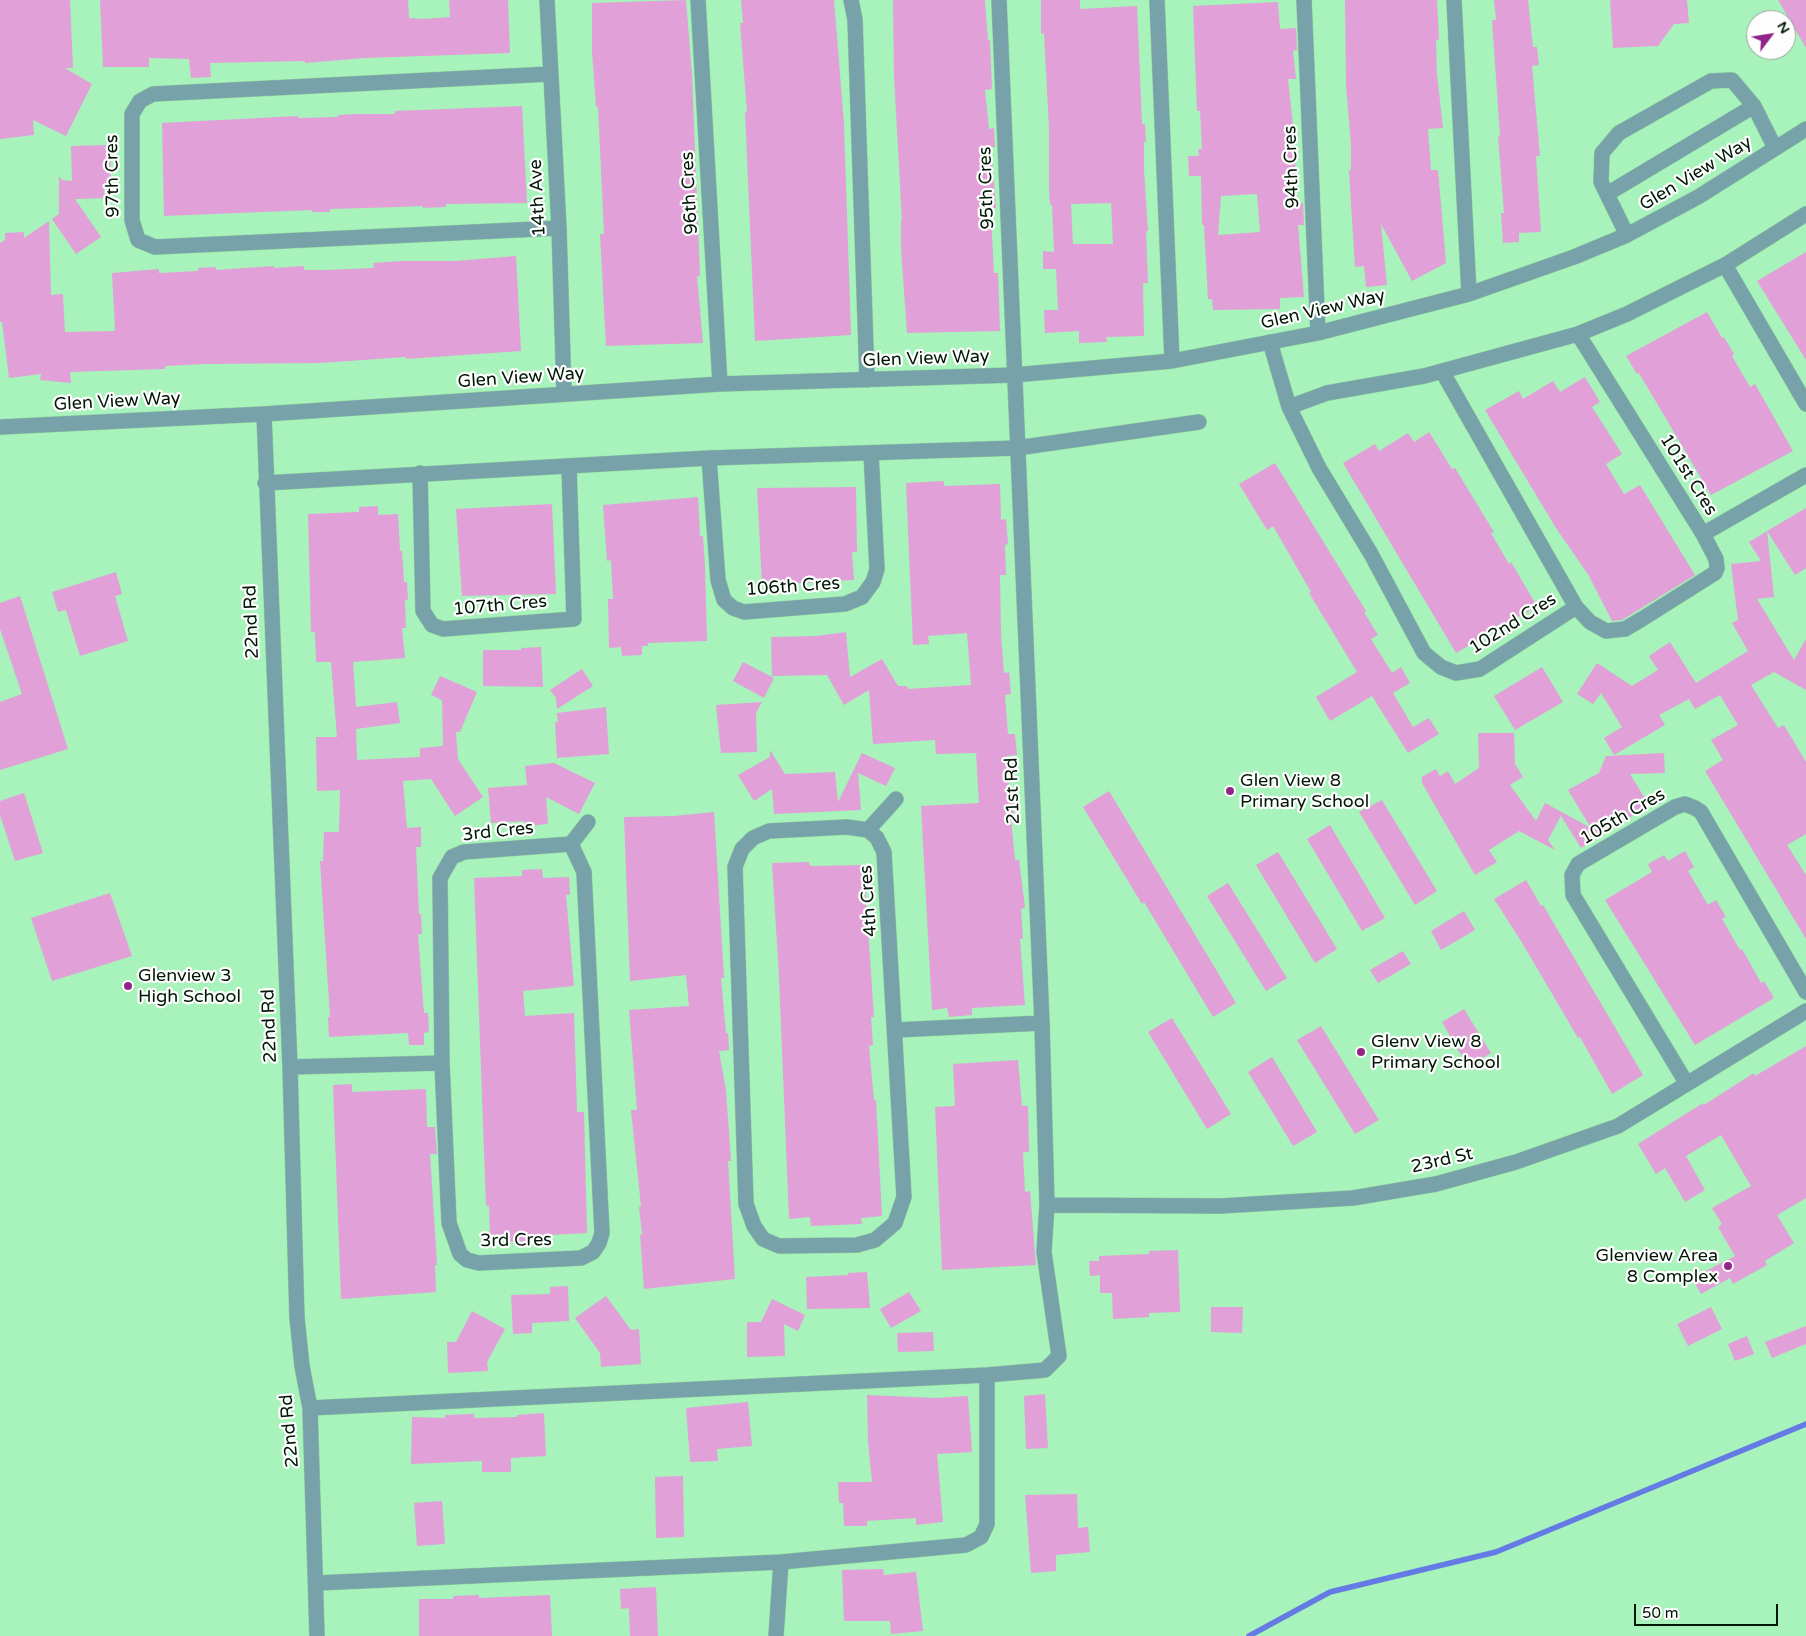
<!DOCTYPE html>
<style>
body{margin:0}
#map{position:relative;width:1806px;height:1636px;overflow:hidden;background:#a8f2bb;font-family:"Varela Round",sans-serif}
canvas{display:block}
.north{position:absolute;left:1746px;top:10px;width:50px;height:50px;box-sizing:border-box;background:#fefefe;border:1px solid #98a29a;border-radius:50%;rotate:59deg;font-size:14px;font-weight:700;line-height:20px;text-align:center;color:#001705}
.north::after{content:'';display:block;margin:auto;width:18px;height:22px;background:#912587;clip-path:polygon(50% 0,100% 100%,50% 72%,0 100%)}
.scale{position:absolute;left:1634px;top:1604px;width:144px;height:22px;box-sizing:border-box;border:2px solid #001705;border-top:0;padding-left:6px;font-size:15px;line-height:18px;white-space:nowrap;color:#001705;-webkit-text-stroke:4px #fefefe;paint-order:stroke}
</style>
<div id="map">
<canvas width="1806" height="1636"></canvas>
<div class="north">N</div>
<div class="scale">50 m</div>
</div>
<script>
const g = document.querySelector('canvas').getContext('2d');
g.lineJoin = 'round';
const toPath = rows => new Path2D(rows.map(r => 'M' + r).join(''));
function trace(path, color, width, dash) { g.strokeStyle = color; g.lineWidth = width; g.lineCap = dash ? 'butt' : 'round'; g.setLineDash(dash || []); g.stroke(path); }
function fillPath(path, color) { g.fillStyle = color; g.fill(path, 'evenodd'); }
function label(font, color, halo, rows, align = 'center') {
  g.font = font + ' "Varela Round",sans-serif'; g.lineWidth = 4.5; g.setLineDash([]); g.textBaseline = 'middle'; g.strokeStyle = halo; g.fillStyle = color; for (const [text, x, y, turn = 0] of rows) {
    g.save(); g.translate(x, y); g.rotate((+turn || 0) * Math.PI / 180); g.textAlign = isNaN(turn) ? turn : align; if (halo) g.strokeText(text, 0, 0); g.fillText(text, 0, 0); g.restore();
  }
}
const stream = toPath([
 [1249,1636,1330,1592,1496,1552,1806,1424]
]);
const building = toPath([
 [0,0,70,0,73,68,65,68,92,84,66,136,33,120,34,135,0,139],
 [100,0,408,0,409,18,423,19,450,17,449,0,508,0,510,53,365,58,305,63,305,61,210,63,211,77,191,78,189,59,149,58,149,67,103,67],
 [686,0,692,74,700,276,697,276,703,343,606,346,600,234,604,234,598,107,596,107,592,51,592,3],
 [741,0,834,0,844,124,851,335,755,341,745,112,747,112,740,23,743,23],
 [893,0,985,0,988,40,990,40,992,89,985,90,989,129,994,128,995,147,991,147,996,208,992,208,992,235,994,273,998,273,1000,331,907,333,901,249,901,221,902,221,894,76],
 [1041,0,1080,0,1080,9,1137,6,1142,124,1145,124,1146,142,1144,142,1144,170,1148,231,1146,231,1148,283,1143,283,1144,336,1106,337,1107,342,1079,343,1079,331,1045,333,1044,310,1058,310,1056,269,1043,269,1043,251,1054,252,1052,205,1050,205,1049,187,1049,128,1044,33,1041,34],
 [1111,203,1113,244,1073,244,1071,204],
 [1345,0,1437,0,1439,40,1436,40,1437,74,1443,128,1428,129,1431,170,1438,170,1446,263,1412,281,1381,224,1387,285,1366,287,1364,266,1355,267,1349,170,1351,170,1351,145,1346,86],
 [1494,0,1528,0,1533,47,1537,47,1539,65,1532,66,1540,156,1536,156,1541,232,1519,233,1519,242,1503,243,1501,213,1504,213,1498,136,1500,136,1492,20,1496,20],
 [1610,0,1687,0,1689,23,1674,24,1658,46,1613,48],
 [1778,0,1806,0,1806,48],
 [1278,2,1280,29,1296,28,1297,50,1293,51,1296,79,1288,79,1294,134,1297,203,1303,203,1304,225,1298,225,1304,297,1280,298,1280,309,1213,310,1212,299,1208,299,1204,225,1202,225,1201,176,1189,176,1188,156,1199,156,1198,149,1202,149,1200,111,1197,111,1193,6],
 [1257,194,1260,232,1218,235,1221,196],
 [522,106,527,203,446,204,446,207,423,208,423,206,399,207,330,209,330,212,312,212,312,210,164,216,162,123,298,116,298,118,338,117,338,115,356,114,395,114,395,111],
 [110,145,111,186,104,186,105,198,75,199,101,237,76,254,52,219,59,214,59,176,62,180,72,181,71,146],
 [49,221,51,295,63,294,65,332,115,331,112,273,159,269,159,273,198,271,198,268,216,267,216,270,274,266,274,268,304,266,304,270,325,270,374,268,373,263,402,261,455,261,516,256,521,351,406,359,406,357,320,363,205,364,165,366,165,369,70,372,71,383,40,380,41,374,9,378,2,322,0,322,0,243,5,240,5,233,24,232,24,238],
 [1806,252,1806,360,1757,281],
 [1707,312,1722,338,1724,337,1734,354,1732,356,1750,387,1755,384,1793,451,1711,495,1639,373,1637,374,1626,356],
 [1585,377,1600,402,1592,407,1622,454,1606,464,1624,494,1640,485,1695,575,1622,620,1612,621,1589,576,1556,528,1485,410,1519,391,1523,399,1553,381,1560,392],
 [1429,432,1452,469,1455,468,1494,532,1491,533,1509,564,1511,562,1537,606,1456,653,1343,463,1375,444,1379,451,1408,433,1414,442],
 [1275,463,1366,611,1364,612,1378,635,1371,639,1392,673,1401,667,1410,683,1393,693,1413,727,1429,718,1439,734,1408,753,1372,696,1330,721,1316,697,1357,672,1309,593,1311,592,1273,526,1267,530,1239,484],
 [944,481,944,486,1000,484,1001,520,1006,519,1008,544,1005,545,1006,575,1000,575,1001,634,1004,673,1009,672,1011,694,1005,695,1008,734,1015,734,1017,755,1007,756,1010,802,1013,801,1014,819,1011,819,1015,860,1019,860,1025,908,1021,909,1023,939,1020,939,1025,1005,972,1008,972,1015,949,1017,947,1008,932,1010,921,806,979,803,976,753,936,754,935,740,873,744,869,690,844,705,827,675,772,676,771,637,817,636,846,632,850,677,882,659,898,686,907,686,908,689,971,685,967,633,928,636,929,644,913,645,906,483],
 [856,487,857,552,852,552,854,580,762,585,757,488],
 [698,497,700,536,703,536,705,566,707,641,648,643,648,646,642,646,642,655,622,656,621,647,609,648,608,599,613,599,611,560,607,561,603,505],
 [552,504,556,594,462,596,456,509],
 [378,506,378,515,398,514,400,551,402,551,404,582,407,582,408,600,405,600,406,628,402,628,405,658,353,662,356,707,397,702,400,723,356,729,357,760,420,757,420,748,443,746,442,700,431,695,440,676,477,692,460,732,456,732,458,759,483,797,455,816,431,779,403,781,407,828,421,827,421,847,416,847,419,914,421,914,422,934,418,934,420,961,424,1013,428,1013,429,1032,424,1033,424,1045,409,1045,408,1033,329,1037,328,1017,330,1017,320,861,323,861,324,832,339,832,340,790,317,791,316,737,337,737,331,662,316,662,315,632,311,632,308,514,359,512,359,507],
 [1806,508,1806,568,1795,575,1767,531],
 [1767,531,1774,597,1757,599,1794,660,1806,639,1806,690,1774,672,1751,685,1778,728,1784,725,1806,762,1806,834,1787,845,1806,875,1806,939,1705,771,1723,760,1711,740,1738,725,1720,695,1695,709,1689,699,1659,715,1665,725,1614,755,1604,738,1622,727,1601,693,1593,704,1577,694,1597,663,1632,686,1658,670,1649,656,1670,642,1696,683,1748,651,1732,623,1738,620,1731,564,1761,561,1749,542],
 [116,572,122,594,115,596,128,641,80,656,66,610,58,612,52,592],
 [20,596,68,749,0,770,0,702,22,694,0,629,0,603],
 [541,647,543,687,483,686,483,650,521,650,521,648],
 [743,662,774,678,764,698,733,681],
 [1542,667,1563,702,1515,730,1494,696],
 [582,669,593,686,557,709,556,698,550,690],
 [762,702,756,713,757,752,721,753,716,705],
 [606,707,609,754,557,758,555,722,558,722,557,713],
 [1478,733,1514,733,1515,764,1523,777,1510,785,1536,821,1545,803,1591,828,1568,790,1599,773,1606,756,1664,753,1665,773,1630,774,1649,805,1581,848,1561,816,1548,840,1555,850,1519,831,1489,850,1497,862,1475,875,1422,783,1422,777,1436,769,1440,776,1448,771,1455,784,1479,768],
 [770,750,785,774,835,772,838,802,862,753,895,768,886,786,858,773,861,810,774,814,772,789,754,801,738,775,770,757],
 [554,763,595,783,579,814,546,797,548,824,525,826,524,821,491,823,488,788,527,785,525,766],
 [1109,791,1236,1003,1213,1017,1144,902,1142,904,1083,807],
 [24,793,43,853,15,861,0,815,0,801],
 [1382,800,1437,891,1415,905,1359,812],
 [714,812,724,978,721,978,726,1033,728,1033,729,1050,719,1051,726,1090,731,1161,728,1161,735,1279,644,1289,640,1235,642,1234,639,1207,641,1206,631,1110,637,1110,629,1010,689,1006,686,975,630,981,624,817,674,816],
 [1330,825,1385,918,1362,931,1307,839],
 [1685,851,1694,867,1688,871,1708,905,1716,900,1726,917,1722,919,1740,950,1742,949,1761,983,1764,981,1774,998,1695,1045,1605,900,1652,872,1648,864,1664,855,1668,861],
 [1278,852,1337,949,1315,963,1256,865],
 [809,862,810,866,867,865,867,885,865,885,874,1017,871,1017,873,1045,869,1046,874,1100,876,1100,882,1216,861,1218,862,1224,811,1226,810,1217,789,1219,779,977,772,863],
 [542,869,543,878,569,877,570,895,566,895,574,986,523,991,525,1016,574,1013,577,1112,584,1112,587,1233,531,1236,531,1241,506,1242,505,1234,490,1235,489,1205,486,1206,474,878,522,876,522,870],
 [1526,880,1541,906,1543,905,1643,1075,1612,1094,1580,1037,1578,1038,1521,941,1494,899],
 [1228,883,1287,978,1266,991,1207,896],
 [110,893,132,956,52,981,31,918],
 [1464,911,1475,930,1441,950,1431,931],
 [1403,951,1411,964,1378,983,1370,970],
 [1464,1009,1491,1053,1468,1067,1442,1022],
 [1172,1018,1231,1114,1207,1129,1148,1032],
 [1321,1026,1379,1120,1355,1134,1297,1040],
 [1806,1046,1806,1198,1777,1215,1794,1243,1765,1261,1767,1265,1733,1284,1730,1278,1701,1294,1692,1278,1735,1256,1718,1227,1722,1224,1712,1208,1751,1186,1721,1135,1686,1156,1705,1190,1685,1202,1665,1168,1656,1174,1638,1144,1703,1103,1704,1105,1754,1073,1755,1076],
 [1272,1057,1317,1132,1293,1146,1248,1072],
 [1018,1060,1022,1106,1028,1106,1029,1152,1023,1152,1025,1192,1030,1191,1036,1265,942,1270,935,1107,955,1106,953,1064],
 [352,1084,352,1092,426,1089,427,1127,435,1127,437,1154,430,1154,437,1265,435,1265,436,1292,341,1299,333,1085],
 [1178,1250,1180,1312,1149,1313,1149,1317,1113,1319,1112,1293,1100,1293,1100,1275,1090,1276,1089,1261,1099,1261,1099,1256,1149,1254,1149,1251],
 [867,1272,870,1308,807,1309,806,1277,848,1275,848,1273],
 [568,1286,569,1321,532,1323,532,1333,513,1334,511,1295,550,1294,550,1287],
 [909,1292,921,1311,891,1328,880,1309],
 [606,1296,631,1330,639,1329,641,1364,601,1367,600,1353,575,1318],
 [772,1299,805,1315,798,1331,784,1324,785,1356,747,1357,747,1322,761,1322],
 [1211,1307,1243,1307,1242,1333,1211,1332],
 [1711,1307,1722,1329,1688,1346,1677,1324],
 [472,1311,505,1329,487,1362,488,1371,448,1373,447,1342,456,1342],
 [1806,1326,1806,1344,1772,1358,1765,1342],
 [933,1332,934,1351,898,1352,897,1333],
 [1747,1336,1754,1354,1735,1361,1728,1344],
 [1045,1394,1048,1448,1026,1449,1024,1396],
 [867,1395,935,1398,968,1396,972,1452,937,1454,943,1522,916,1525,916,1518,867,1521,867,1526,844,1526,843,1503,839,1503,838,1482,872,1482,868,1442],
 [748,1402,752,1446,717,1449,718,1461,690,1462,686,1408],
 [544,1413,546,1456,511,1458,511,1472,482,1472,482,1461,411,1464,412,1417,445,1418,445,1415,474,1414,474,1418,517,1417,517,1415],
 [683,1476,684,1537,656,1538,655,1477],
 [1077,1494,1078,1528,1088,1527,1090,1552,1056,1555,1056,1571,1031,1573,1025,1495],
 [442,1501,445,1544,417,1546,414,1503],
 [883,1569,884,1575,916,1572,923,1631,891,1634,890,1621,844,1621,842,1570],
 [656,1587,658,1636,630,1636,629,1608,621,1609,620,1589],
 [479,1595,479,1598,550,1595,552,1636,419,1636,419,1599,453,1599,453,1596]
]);
const minor = toPath([
 [547,0,559,228,564,393],
 [698,0,720,384],
 [851,0,855,20,867,380],
 [1157,0,1172,361],
 [1304,0,1318,333],
 [1454,0,1469,294],
 [550,74,153,94,140,101,132,114,132,220,138,240,155,247,559,228],
 [1607,194,1754,106],
 [1627,235,1601,182,1602,153,1619,133,1711,81,1732,80,1754,106,1775,148],
 [1725,265,1806,404],
 [1578,334,1703,534,1806,475],
 [1270,342,1289,407,1327,393,1424,376,1578,334,1627,314,1725,265,1806,214],
 [1289,407,1319,468,1371,554,1424,653,1441,667,1456,673,1480,669,1576,607,1442,371],
 [264,414,290,1067,297,1318,302,1366,310,1408,317,1636],
 [0,427,264,414,720,384,1014,375,1172,361,1318,333,1469,294,1574,257,1627,235,1698,197,1806,129],
 [709,458,718,580,724,600,733,608,744,612,845,604,862,597,873,582,877,569,871,453],
 [420,473,423,611,432,625,443,629,574,619,569,467],
 [265,483,709,458,1017,448,1199,422],
 [1576,607,1590,622,1606,631,1625,629,1642,619,1715,573,1717,568,1716,559,1703,534],
 [847,827,868,830,877,838,884,852,904,1197,895,1223,875,1240,857,1245,779,1246,763,1239,754,1226,746,1204,735,867,742,849,753,838,769,831,847,827],
 [868,830,896,799],
 [571,844,464,852,452,857,440,878,442,1063,449,1223,460,1254,467,1260,479,1263,581,1258,593,1252,599,1243,602,1233,584,872,571,844,588,822],
 [896,1030,1042,1023],
 [290,1067,442,1063],
 [1687,1084,1573,895,1572,875,1578,864,1675,807,1685,804,1695,808,1701,812,1806,992],
 [1047,1205,1221,1206,1353,1198,1436,1184,1516,1162,1618,1126,1806,1011],
 [310,1408,987,1375,1045,1370,1059,1356,1044,1252,1047,1205,1042,1023,999,0],
 [317,1583,781,1562,966,1545,981,1537,987,1524,987,1375],
 [776,1636,781,1562]
]);
const markers = [
 [1230,791,5,"#912587"],
 [128,986,5,"#912587"],
 [1361,1052,5,"#912587"],
 [1728,1266,5,"#912587"]
];
const streetNames = [
 ["94th Cres",1292,167,-92],
 ["Glen View Way",1696,174,-31],
 ["97th Cres",113,176,-91],
 ["95th Cres",987,188,-92],
 ["96th Cres",690,193,-93],
 ["14th Ave",538,198,-93],
 ["Glen View Way",1323,310,-13],
 ["Glen View Way",926,359,-2],
 ["Glen View Way",521,378,-4],
 ["Glen View Way",117,402,-3],
 ["101st Cres",1688,475,58],
 ["106th Cres",793,587,-4],
 ["107th Cres",500,606,-5],
 ["22nd Rd",252,622,-92],
 ["102nd Cres",1513,624,-32],
 ["21st Rd",1013,791,-92],
 ["105th Cres",1623,817,-30],
 ["3rd Cres",498,832,-6],
 ["4th Cres",869,901,-94],
 ["22nd Rd",270,1026,-92],
 ["23rd St",1442,1161,-13],
 ["3rd Cres",516,1241,-1],
 ["22nd Rd",290,1431,-95]
];
const poiNames = [
 ["Glen View 8",1240,781],
 ["Primary School",1240,802],
 ["Glenview 3",138,976],
 ["High School",138,997],
 ["Glenv View 8",1371,1042],
 ["Primary School",1371,1063],
 ["Glenview Area",1718,1256,"right"],
 ["8 Complex",1718,1277,"right"]
];
trace(stream, '#647ae5', 5.5);
fillPath(building, '#e1a0d7');
trace(minor, '#8dcf9e', 16);
trace(minor, '#78a2aa', 15);
for (const [x, y, r, color] of markers) { const dot = new Path2D(); dot.arc(x, y, r, 0, 2 * Math.PI); g.fillStyle = color; g.fill(dot); trace(dot, '#fefefe', 2); }
label('18px', '#001705', '#fefefe', streetNames);
label('18px', '#001705', '#fefefe', poiNames, 'left');
</script>
